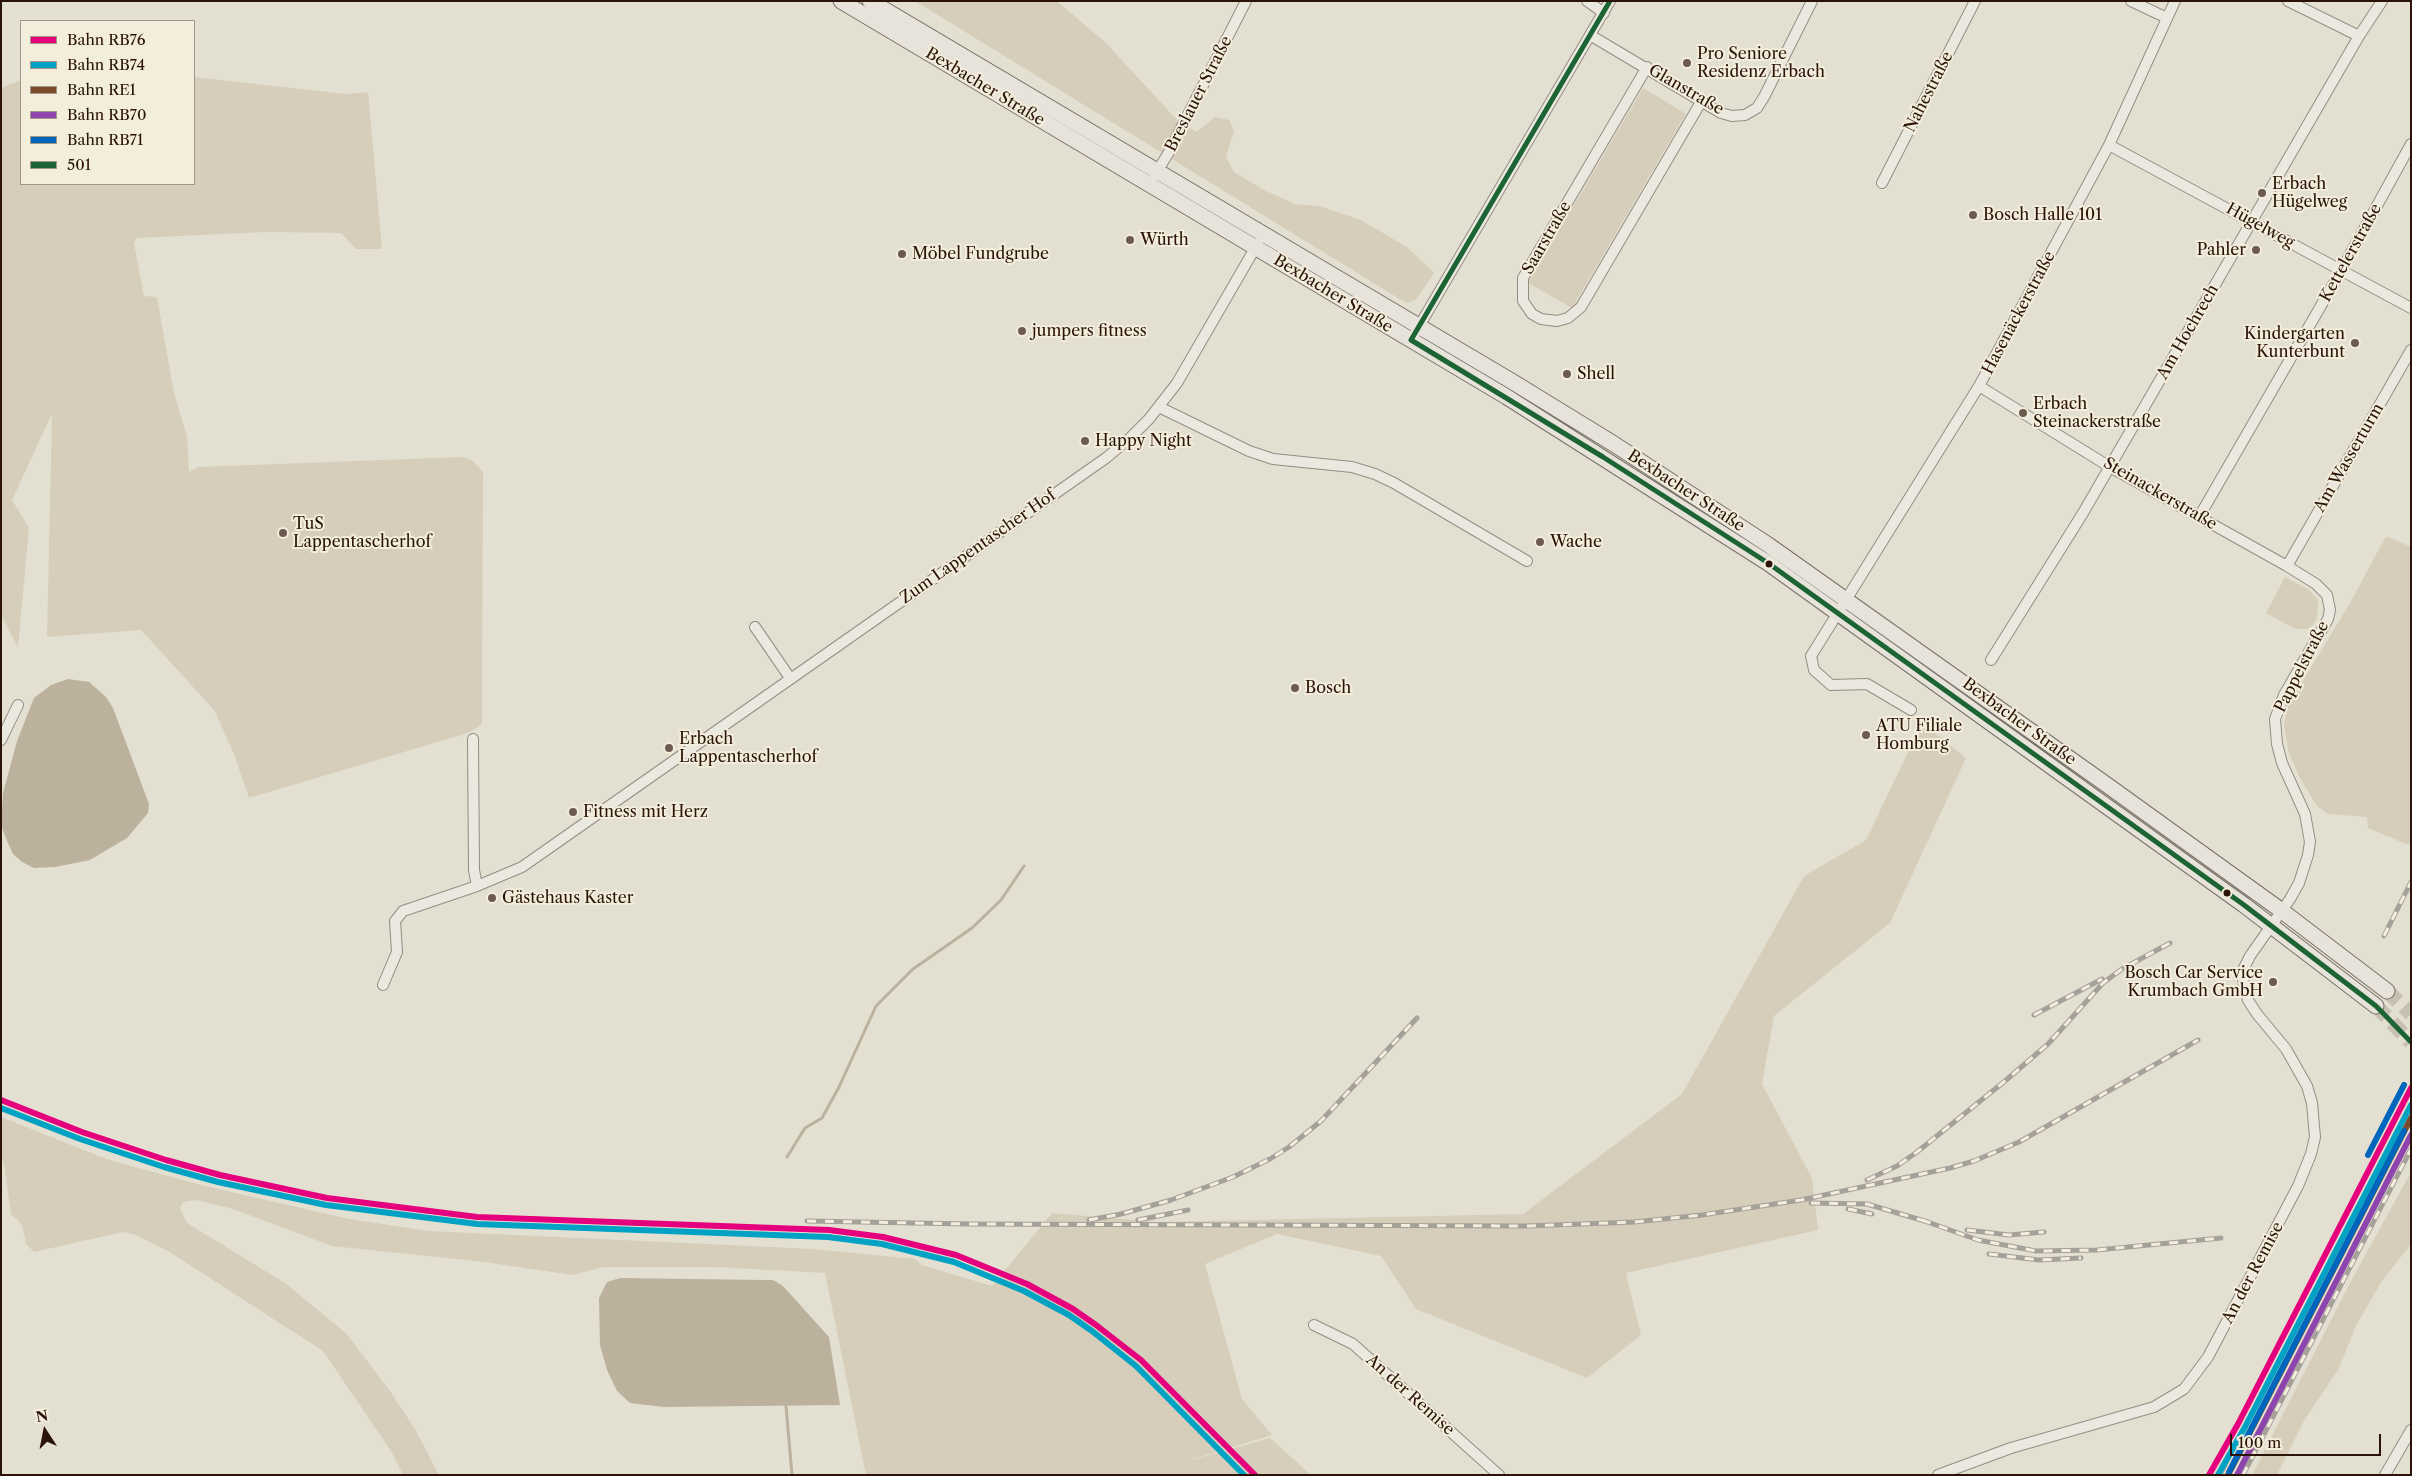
<!DOCTYPE html>
<meta charset="utf-8">
<style>
body{margin:0}
#map{position:relative;width:2412px;height:1476px;overflow:hidden;background:#e4e0d1;font-family:"Libre Caslon Text",serif}
canvas{display:block}
.frame{position:absolute;inset:0;border:2px solid #2b1308;pointer-events:none}
.legend{position:absolute;left:20px;top:20px;width:175px;height:165px;box-sizing:border-box;background:#f3eddc;border:1px solid #a39687;margin:0;padding:6px 9px;list-style:none;font-size:15px;color:#2b1308}
.legend li{display:flex;align-items:center;gap:10px;height:25px}
.legend b{width:25px;border:1px solid #a39687}
.north{position:absolute;left:20px;top:1406px;width:50px;height:50px;-webkit-text-stroke:4px #f3eddc;paint-order:stroke;rotate:349deg;font-size:14px;font-weight:700;line-height:20px;text-align:center;color:#2b1308}
.north::after{content:'';display:block;margin:auto;width:18px;height:22px;background:#2b1308;clip-path:polygon(50% 0,100% 100%,50% 72%,0 100%)}
.scale{position:absolute;left:2230px;top:1434px;width:151px;height:22px;box-sizing:border-box;border:2px solid #2b1308;border-top:0;padding-left:6px;font-size:15px;line-height:18px;white-space:nowrap;color:#2b1308;-webkit-text-stroke:4px #f3eddc;paint-order:stroke}
</style>
<div id="map">
<canvas width="2412" height="1476"></canvas>
<div class="frame"></div>
<ul class="legend">
<li><b style="height:6px;background:#e5007d"></b>Bahn RB76</li>
<li><b style="height:6px;background:#02a2c4"></b>Bahn RB74</li>
<li><b style="height:6px;background:#7a4b2a"></b>Bahn RE1</li>
<li><b style="height:6px;background:#8e44ad"></b>Bahn RB70</li>
<li><b style="height:6px;background:#0065bd"></b>Bahn RB71</li>
<li><b style="height:6px;background:#1c6434"></b>501</li>
</ul>
<div class="north">N</div>
<div class="scale">100 m</div>
</div>
<script>
const g = document.querySelector('canvas').getContext('2d');
g.lineJoin = 'round';
function fillPath(path, color) { g.fillStyle = color; g.fill(path, 'evenodd'); }
const toPath = rows => new Path2D(rows.map(r => 'M' + r).join(''));
function trace(path, color, width, dash) { g.strokeStyle = color; g.lineWidth = width; g.lineCap = dash ? 'butt' : 'round'; g.setLineDash(dash || []); g.stroke(path); }
function label(font, color, halo, rows, align = 'center') {
  g.font = font + ' "Libre Caslon Text",serif'; g.lineWidth = 4; g.setLineDash([]); g.textBaseline = 'middle'; g.strokeStyle = halo; g.fillStyle = color; for (const [text, x, y, turn = 0] of rows) {
    g.save(); g.translate(x, y); g.rotate((+turn || 0) * Math.PI / 180); g.textAlign = isNaN(turn) ? turn : align; if (halo) g.strokeText(text, 0, 0); g.fillText(text, 0, 0); g.restore();
  }
}
const green = toPath([
 [915,1,1057,1,1105,42,1179,122,1197,132,1215,117,1229,120,1234,131,1226,157,1234,172,1266,191,1295,204,1319,206,1361,220,1407,247,1434,273,1416,300,1406,303],
 [194,77,347,94,368,92,382,249,356,249,341,233,267,232,137,238,134,243,144,296,157,297,174,393,187,436,189,472,198,467,461,457,472,460,483,472,482,724,468,733,249,798,234,754,214,710,141,630,47,637,52,414,12,500,29,528,18,648,1,615,1,88,21,80,21,184,194,184],
 [1643,88,1686,114,1572,308,1528,283],
 [2386,536,2411,547,2411,843,2408,845,2368,828,2367,817,2328,814,2317,806,2300,778,2289,754,2284,725,2287,707,2350,603],
 [2285,577,2309,590,2318,600,2317,619,2313,625,2307,629,2295,629,2266,613],
 [1928,727,1966,758,1890,923,1774,1016,1762,1084,1812,1178,1818,1230,1626,1273,1641,1335,1587,1378,1416,1309,1381,1256,1277,1234,1205,1264,1242,1399,1272,1435,1174,1465,1270,1438,1311,1475,866,1475,825,1273,715,1267,604,1267,572,1275,484,1262,332,1246,233,1209,196,1200,183,1202,180,1208,187,1223,285,1283,346,1333,390,1391,415,1429,439,1475,403,1475,391,1451,323,1351,168,1251,136,1235,123,1232,34,1252,26,1244,23,1228,18,1220,11,1215,4,1164,1,1158,1,1117,109,1160,205,1186,349,1219,430,1231,814,1249,915,1259,922,1265,992,1286,1052,1213,1160,1222,1523,1214,1682,1094,1804,876,1866,840,1919,729],
 [2411,1172,2411,1244,2382,1281,2357,1324,2338,1370,2305,1419,2277,1475,2252,1475,2350,1283]
]);
const water = toPath([
 [68,679,89,682,106,697,113,708,149,804,148,813,127,838,90,860,55,867,34,868,22,862,13,854,7,841,1,825,3,793,17,741,34,698,51,685],
 [620,1278,765,1280,773,1280,783,1286,829,1337,840,1405,664,1407,630,1403,617,1391,607,1370,600,1345,599,1298,607,1282]
]);
const stream = toPath([
 [787,1157,805,1128,822,1118,839,1087,876,1006,913,969,972,928,1001,900,1024,866],
 [786,1406,792,1475]
]);
const primaryTunnel = toPath([
 [2387,991,2411,1014],
 [2376,1006,2411,1042]
]);
const minor = toPath([
 [1587,1,1604,13],
 [2131,1,2167,18],
 [2288,1,2359,36],
 [1590,35,1721,113,1732,116,1745,115,1757,108,1764,97,1812,1],
 [1647,67,1523,278,1523,301,1532,314,1541,319,1557,321,1568,318,1581,307,1701,102],
 [2109,145,2411,308],
 [1155,175,1169,152,1246,1],
 [1882,183,1975,1],
 [1411,340,1610,1],
 [1159,407,1249,451,1273,459,1352,467,1375,474,1394,483,1527,561],
 [2199,517,2341,271,2411,144],
 [2287,566,2411,350],
 [755,627,790,678],
 [1991,660,2083,513,2359,36,2382,1],
 [1911,710,1867,684,1831,685,1814,670,1811,656,1979,386,2109,145,2175,1],
 [473,739,474,870,477,886],
 [1,740,18,705],
 [383,985,397,952,395,921,403,911,477,886,522,867,1106,458,1130,438,1149,419,1177,383,1258,243],
 [1314,1325,1353,1344,1499,1475],
 [1938,1475,2011,1448,2154,1407,2184,1389,2208,1357,2298,1186,2311,1154,2315,1137,2312,1103,2307,1086,2286,1049,2257,1014,2248,1000,2243,979,2244,968,2250,956,2290,899,2299,883,2308,855,2310,842,2305,814,2282,763,2277,744,2275,719,2284,695,2328,619,2330,610,2327,595,2316,584,2287,566,2110,467,1979,386],
 [2385,1475,2411,1430]
]);
const primary = toPath([
 [841,1,1507,397,1768,563,2244,905,2376,1006],
 [870,1,1513,382,1614,444,1767,544,2107,785,2282,911,2387,991]
]);
const rail = toPath([
 [2384,936,2411,882],
 [2034,1015,2102,979],
 [1867,1180,1897,1166,1917,1152,2005,1081,2048,1044,2103,983,2122,969,2170,943],
 [1811,1203,1867,1204,1928,1222],
 [1848,1209,1872,1214],
 [1089,1220,1121,1214,1171,1200,1233,1177,1270,1159,1289,1147,1321,1121,1417,1018],
 [1138,1220,1188,1210],
 [1922,1220,1978,1240,2036,1251,2097,1250,2221,1238],
 [807,1221,968,1224,1527,1226,1634,1222,1702,1215,1801,1200,1950,1168,1974,1161,2019,1142,2198,1040],
 [1967,1230,2009,1235,2044,1232],
 [1989,1254,2039,1260,2081,1258],
 [2220,1475,2238,1438],
 [2243,1475,2411,1149]
]);
const bus1 = toPath([
 [1610,1,1411,340,1603,457,1768,563,2244,905,2376,1006,2411,1042]
]);
const rail1 = toPath([
 [1,1100,82,1132,166,1160,220,1175,327,1198,477,1217,829,1230,883,1237,956,1255,1027,1284,1073,1309,1096,1325,1141,1360,1255,1475],
 [2209,1475,2238,1424,2411,1088]
]);
const rail2 = toPath([
 [1,1108,80,1139,164,1167,218,1182,326,1205,477,1224,828,1237,882,1244,954,1262,1024,1291,1069,1315,1092,1331,1136,1366,1244,1475],
 [2218,1475,2245,1427,2411,1105]
]);
const rail3 = toPath([
 [2228,1475,2411,1118]
]);
const rail4 = toPath([
 [2237,1475,2411,1135]
]);
const rail5 = toPath([
 [2368,1155,2404,1085],
 [2229,1472,2404,1131]
]);
const markers = [
 [1687,63,5,"#6c5b4e"],
 [2262,193,5,"#6c5b4e"],
 [1973,215,5,"#6c5b4e"],
 [1130,240,5,"#6c5b4e"],
 [2256,250,5,"#6c5b4e"],
 [902,254,5,"#6c5b4e"],
 [1022,331,5,"#6c5b4e"],
 [2355,343,5,"#6c5b4e"],
 [1567,374,5,"#6c5b4e"],
 [2023,413,5,"#6c5b4e"],
 [1085,441,5,"#6c5b4e"],
 [283,533,5,"#6c5b4e"],
 [1540,542,5,"#6c5b4e"],
 [1769,564,4.5,"#2b1308"],
 [1295,688,5,"#6c5b4e"],
 [1866,735,5,"#6c5b4e"],
 [669,748,5,"#6c5b4e"],
 [573,812,5,"#6c5b4e"],
 [2227,893,4.5,"#2b1308"],
 [492,898,5,"#6c5b4e"],
 [2273,982,5,"#6c5b4e"]
];
const poiNames = [
 ["Pro Seniore",1697,54],
 ["Residenz Erbach",1697,72],
 ["Erbach",2272,184],
 ["Hügelweg",2272,202],
 ["Bosch Halle 101",1983,215],
 ["Würth",1140,240],
 ["Pahler",2246,250,"right"],
 ["Möbel Fundgrube",912,254],
 ["jumpers fitness",1032,331],
 ["Kindergarten",2345,334,"right"],
 ["Kunterbunt",2345,352,"right"],
 ["Shell",1577,374],
 ["Erbach",2033,404],
 ["Steinackerstraße",2033,422],
 ["Happy Night",1095,441],
 ["TuS",293,524],
 ["Lappentascherhof",293,542],
 ["Wache",1550,542],
 ["Bosch",1305,688],
 ["ATU Filiale",1876,726],
 ["Homburg",1876,744],
 ["Erbach",679,739],
 ["Lappentascherhof",679,757],
 ["Fitness mit Herz",583,812],
 ["Gästehaus Kaster",502,898],
 ["Bosch Car Service",2263,973,"right"],
 ["Krumbach GmbH",2263,991,"right"]
];
const streetNames = [
 ["Bexbacher Straße",985,87,31],
 ["Glanstraße",1686,90,30],
 ["Nahestraße",1929,92,-63],
 ["Breslauer Straße",1199,94,-63],
 ["Hügelweg",2260,226,29],
 ["Saarstraße",1547,238,-60],
 ["Kettelerstraße",2351,253,-61],
 ["Bexbacher Straße",1333,294,31],
 ["Hasenäckerstraße",2019,313,-62],
 ["Am Hochrech",2188,332,-60],
 ["Am Wasserturm",2349,458,-60],
 ["Bexbacher Straße",1686,491,33],
 ["Steinackerstraße",2160,494,30],
 ["Zum Lappentascher Hof",978,547,-35],
 ["Pappelstraße",2302,667,-63],
 ["Bexbacher Straße",2019,722,36],
 ["An der Remise",2253,1273,-62],
 ["An der Remise",1410,1395,42]
];
fillPath(green, '#d6ceba');
fillPath(water, '#bbb19d');
trace(stream, '#bbb19d', 3);
trace(primaryTunnel, '#c8c1b3', 15, [15, 8]);
trace(minor, '#938d83', 12);
trace(primary, '#787168', 17);
trace(minor, '#ebe8e0', 10);
trace(primary, '#e7e3db', 15);
trace(rail, '#a5a09a', 5);
trace(rail, '#f3eddc', 3, [9]);
trace(bus1, '#1c6434', 5);
trace(rail1, '#e5007d', 6);
trace(rail2, '#02a2c4', 6);
trace(rail3, '#7a4b2a', 6);
trace(rail4, '#8e44ad', 6);
trace(rail5, '#0065bd', 6);
for (const [x, y, r, color] of markers) { const dot = new Path2D(); dot.arc(x, y, r, 0, 2 * Math.PI); g.fillStyle = color; g.fill(dot); trace(dot, '#f3eddc', 2); }
label('16px', '#2b1308', '#f3eddc', poiNames, 'left');
label('16px', '#2b1308', '#f3eddc', streetNames);
</script>
